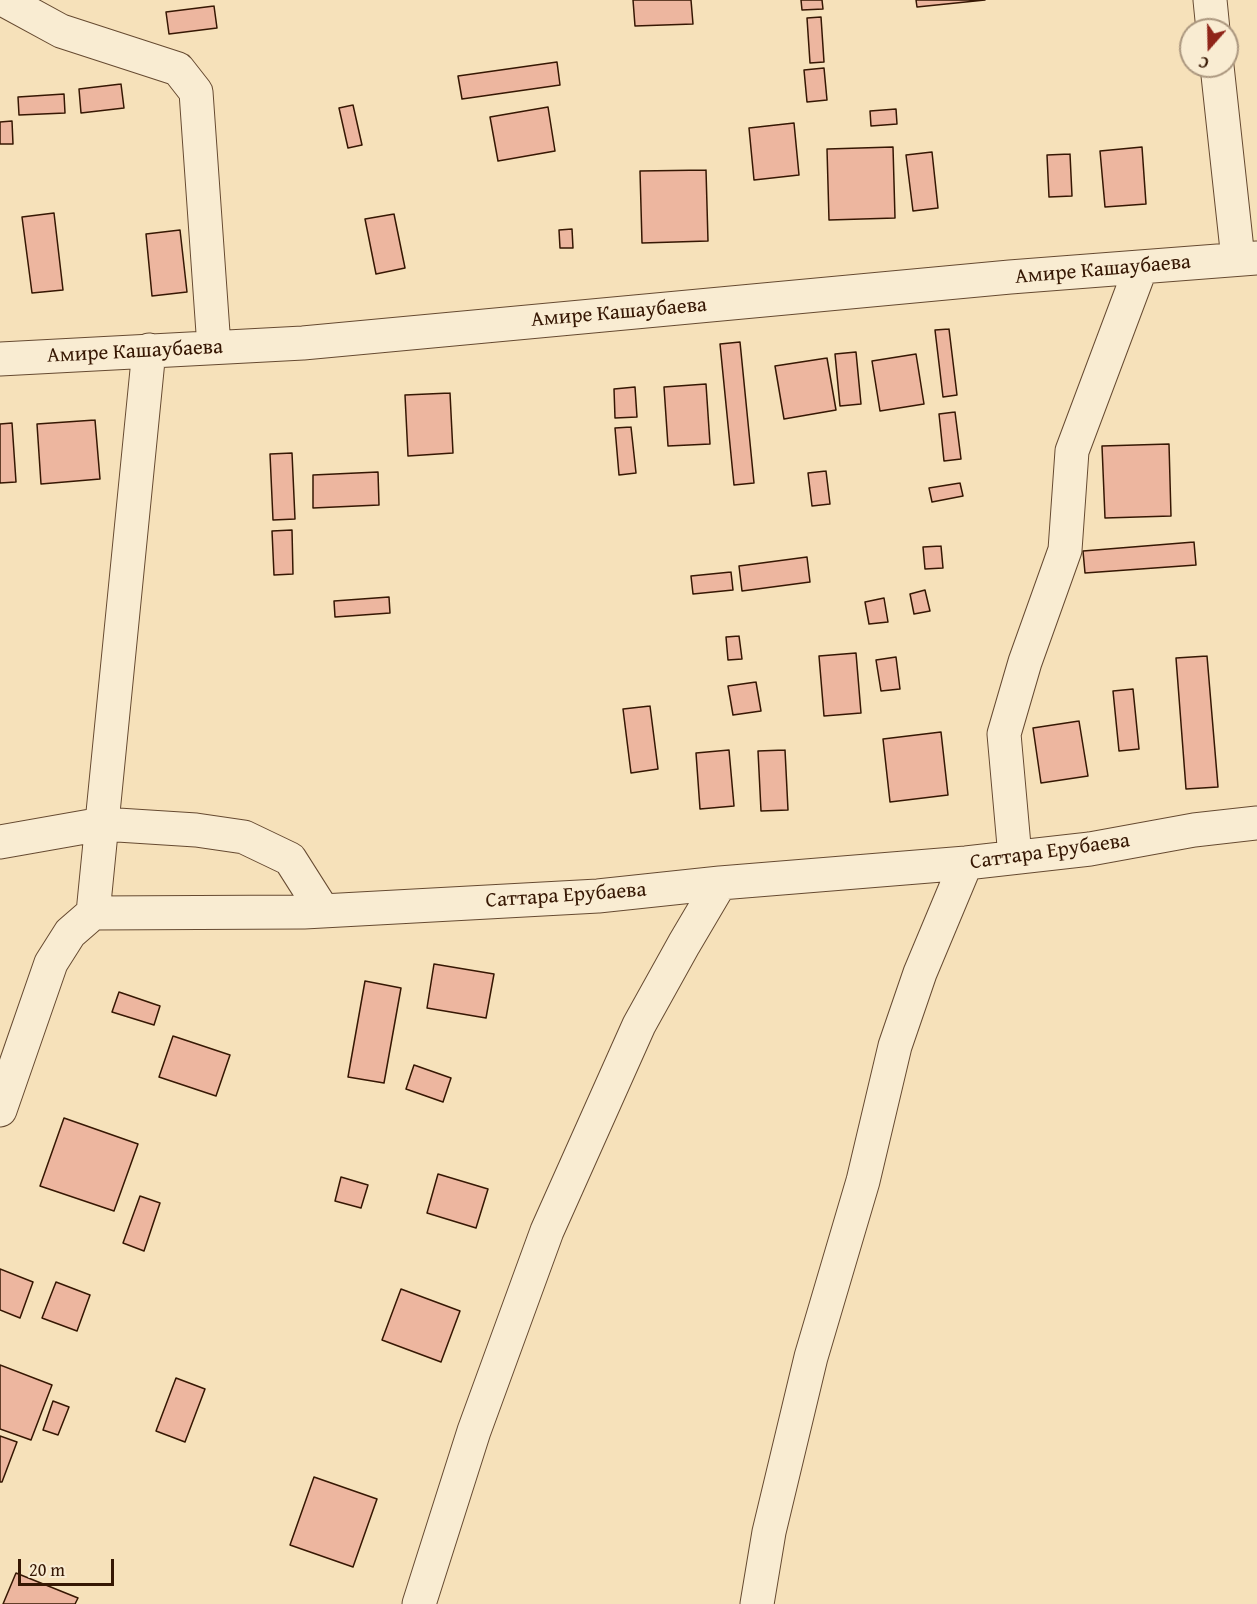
<!DOCTYPE html>
<meta charset="utf-8">
<style>
body{margin:0}
#map{position:relative;width:1257px;height:1604px;overflow:hidden;background:#f6e1ba;font-family:"Gentium Book Plus",serif}
canvas{display:block}
.north{position:absolute;left:1179px;top:18px;width:60px;height:60px;box-sizing:border-box;background:#f9ecd2;border:2px solid #ab977f;border-radius:50%;rotate:200deg;font-size:16px;font-weight:700;line-height:24px;text-align:center;color:#361703}
.north::after{content:'';display:block;margin:auto;width:21px;height:27px;background:#8f2418;clip-path:polygon(50% 0,100% 100%,50% 72%,0 100%)}
.scale{position:absolute;left:18px;top:1559px;width:96px;height:27px;box-sizing:border-box;border:3px solid #361703;border-top:0;padding-left:8px;font-size:18px;line-height:21px;white-space:nowrap;color:#361703;-webkit-text-stroke:4px #f9ecd2;paint-order:stroke}
</style>
<div id="map">
<canvas width="1257" height="1604"></canvas>
<div class="north">С</div>
<div class="scale">20 m</div>
</div>
<script>
const g = document.querySelector('canvas').getContext('2d');
g.lineJoin = 'round';
function fillPath(path, color) { g.fillStyle = color; g.fill(path, 'evenodd'); }
const toPath = rows => new Path2D(rows.map(r => 'M' + r).join(''));
function trace(path, color, width, dash) { g.strokeStyle = color; g.lineWidth = width; g.lineCap = dash ? 'butt' : 'round'; g.setLineDash(dash || []); g.stroke(path); }
function label(font, color, halo, rows, align = 'center') {
  g.font = font + ' "Gentium Book Plus",serif'; g.lineWidth = 4.5; g.setLineDash([]); g.textBaseline = 'middle'; g.strokeStyle = halo; g.fillStyle = color; for (const [text, x, y, turn = 0] of rows) {
    g.save(); g.translate(x, y); g.rotate((+turn || 0) * Math.PI / 180); g.textAlign = isNaN(turn) ? turn : align; if (halo) g.strokeText(text, 0, 0); g.fillText(text, 0, 0); g.restore();
  }
}
const building = toPath([
 [633,0,691,0,693,24,635,26,633,0],
 [801,0,822,0,823,9,802,10,801,0],
 [916,0,985,0,917,7,916,0],
 [214,6,217,28,169,34,166,12,214,6],
 [821,17,824,62,810,63,807,18,821,17],
 [557,62,560,85,462,99,458,76,557,62],
 [824,68,827,100,807,102,804,70,824,68],
 [121,84,124,108,81,113,79,89,121,84],
 [64,94,65,113,19,115,18,97,64,94],
 [353,105,362,145,348,148,339,108,353,105],
 [548,107,555,151,498,161,490,117,548,107],
 [896,109,897,124,871,126,870,111,896,109],
 [12,121,13,144,0,144,0,122,12,121],
 [794,123,799,175,754,180,749,128,794,123],
 [893,147,895,218,829,220,827,149,893,147],
 [1142,147,1146,204,1105,207,1100,151,1142,147],
 [932,152,938,208,913,211,906,155,932,152],
 [1070,154,1072,196,1049,197,1047,155,1070,154],
 [706,170,708,241,642,243,640,171,706,170],
 [54,213,63,290,32,293,22,217,54,213],
 [394,214,405,268,376,274,365,219,394,214],
 [572,229,573,248,560,248,559,230,572,229],
 [180,230,187,292,152,296,146,234,180,230],
 [949,329,957,395,943,397,935,330,949,329],
 [740,342,754,483,734,485,720,344,740,342],
 [856,352,861,404,840,406,835,354,856,352],
 [916,354,924,404,880,411,872,361,916,354],
 [827,358,836,410,784,419,775,366,827,358],
 [706,384,710,444,668,446,664,387,706,384],
 [635,387,637,417,615,418,614,389,635,387],
 [450,393,453,453,408,456,405,395,450,393],
 [955,412,961,459,944,461,939,414,955,412],
 [95,420,100,479,41,484,37,424,95,420],
 [12,423,16,482,0,483,0,424,12,423],
 [631,427,636,473,619,475,615,428,631,427],
 [1169,444,1171,516,1105,518,1102,446,1169,444],
 [292,453,295,519,273,520,270,454,292,453],
 [826,471,830,504,812,506,808,473,826,471],
 [378,472,379,505,313,508,313,475,378,472],
 [960,483,963,496,932,502,929,488,960,483],
 [292,530,293,574,274,575,272,531,292,530],
 [1194,542,1196,565,1085,573,1083,551,1194,542],
 [941,546,943,568,925,569,923,547,941,546],
 [807,557,810,582,742,591,739,566,807,557],
 [731,572,733,590,693,594,691,576,731,572],
 [925,590,930,611,914,614,910,594,925,590],
 [389,597,390,613,335,617,334,601,389,597],
 [884,598,888,622,869,624,865,602,884,598],
 [739,636,742,659,728,660,726,637,739,636],
 [856,653,861,713,824,716,819,656,856,653],
 [1207,656,1218,787,1186,789,1176,658,1207,656],
 [896,657,900,689,881,691,876,660,896,657],
 [756,682,761,711,733,715,728,686,756,682],
 [1133,689,1139,749,1119,751,1113,691,1133,689],
 [650,706,658,769,631,773,623,709,650,706],
 [1079,721,1088,776,1041,783,1033,728,1079,721],
 [941,732,948,795,890,802,883,739,941,732],
 [729,750,734,806,700,809,696,753,729,750],
 [785,750,788,810,761,811,758,751,785,750],
 [434,964,494,974,486,1018,427,1008,434,964],
 [365,981,401,988,384,1083,348,1077,365,981],
 [119,992,160,1006,154,1025,112,1012,119,992],
 [173,1036,230,1055,216,1096,159,1077,173,1036],
 [414,1065,451,1078,443,1102,406,1089,414,1065],
 [64,1118,138,1144,114,1211,40,1186,64,1118],
 [438,1174,488,1189,476,1228,427,1213,438,1174],
 [341,1177,368,1185,361,1208,335,1201,341,1177],
 [140,1196,160,1203,144,1251,123,1243,140,1196],
 [0,1269,33,1282,20,1318,0,1310,0,1269],
 [56,1282,90,1295,77,1331,42,1318,56,1282],
 [401,1289,460,1311,441,1362,382,1340,401,1289],
 [0,1365,52,1385,31,1440,0,1429,0,1365],
 [176,1378,205,1389,185,1442,156,1431,176,1378],
 [53,1401,69,1407,58,1435,43,1430,53,1401],
 [0,1436,17,1442,2,1482,0,1482,0,1436],
 [314,1477,377,1499,353,1567,290,1545,314,1477],
 [16,1573,78,1598,75,1604,3,1604,16,1573]
]);
const minor = toPath([
 [4,0,61,31,178,69,196,92,214,347],
 [1210,0,1213,30],
 [1217,66,1238,259],
 [0,359,303,343,1010,277,1257,258],
 [0,842,102,824,196,830,244,837,290,859,323,911],
 [1015,857,1004,734,1025,662,1065,550,1072,451,1141,267],
 [93,913,149,350],
 [0,1110,51,963,70,933,93,913,304,912,598,896,720,883,966,863,1090,849,1194,830,1257,823],
 [419,1604,474,1431,547,1231,639,1025,684,944,720,883],
 [757,1604,769,1532,811,1357,863,1181,895,1046,920,973,966,863]
]);
const streetNames = [
 ["Амире Кашаубаева",1103,270,-5],
 ["Амире Кашаубаева",619,313,-5],
 ["Амире Кашаубаева",135,352,-3],
 ["Саттара Ерубаева",1050,852,-8],
 ["Саттара Ерубаева",566,896,-4]
];
fillPath(building, '#edb69f');
trace(building, '#361703', 1.5);
trace(minor, '#664a31', 35);
trace(minor, '#f9ecd2', 33);
label('21px', '#361703', '#f9ecd2', streetNames);
</script>
